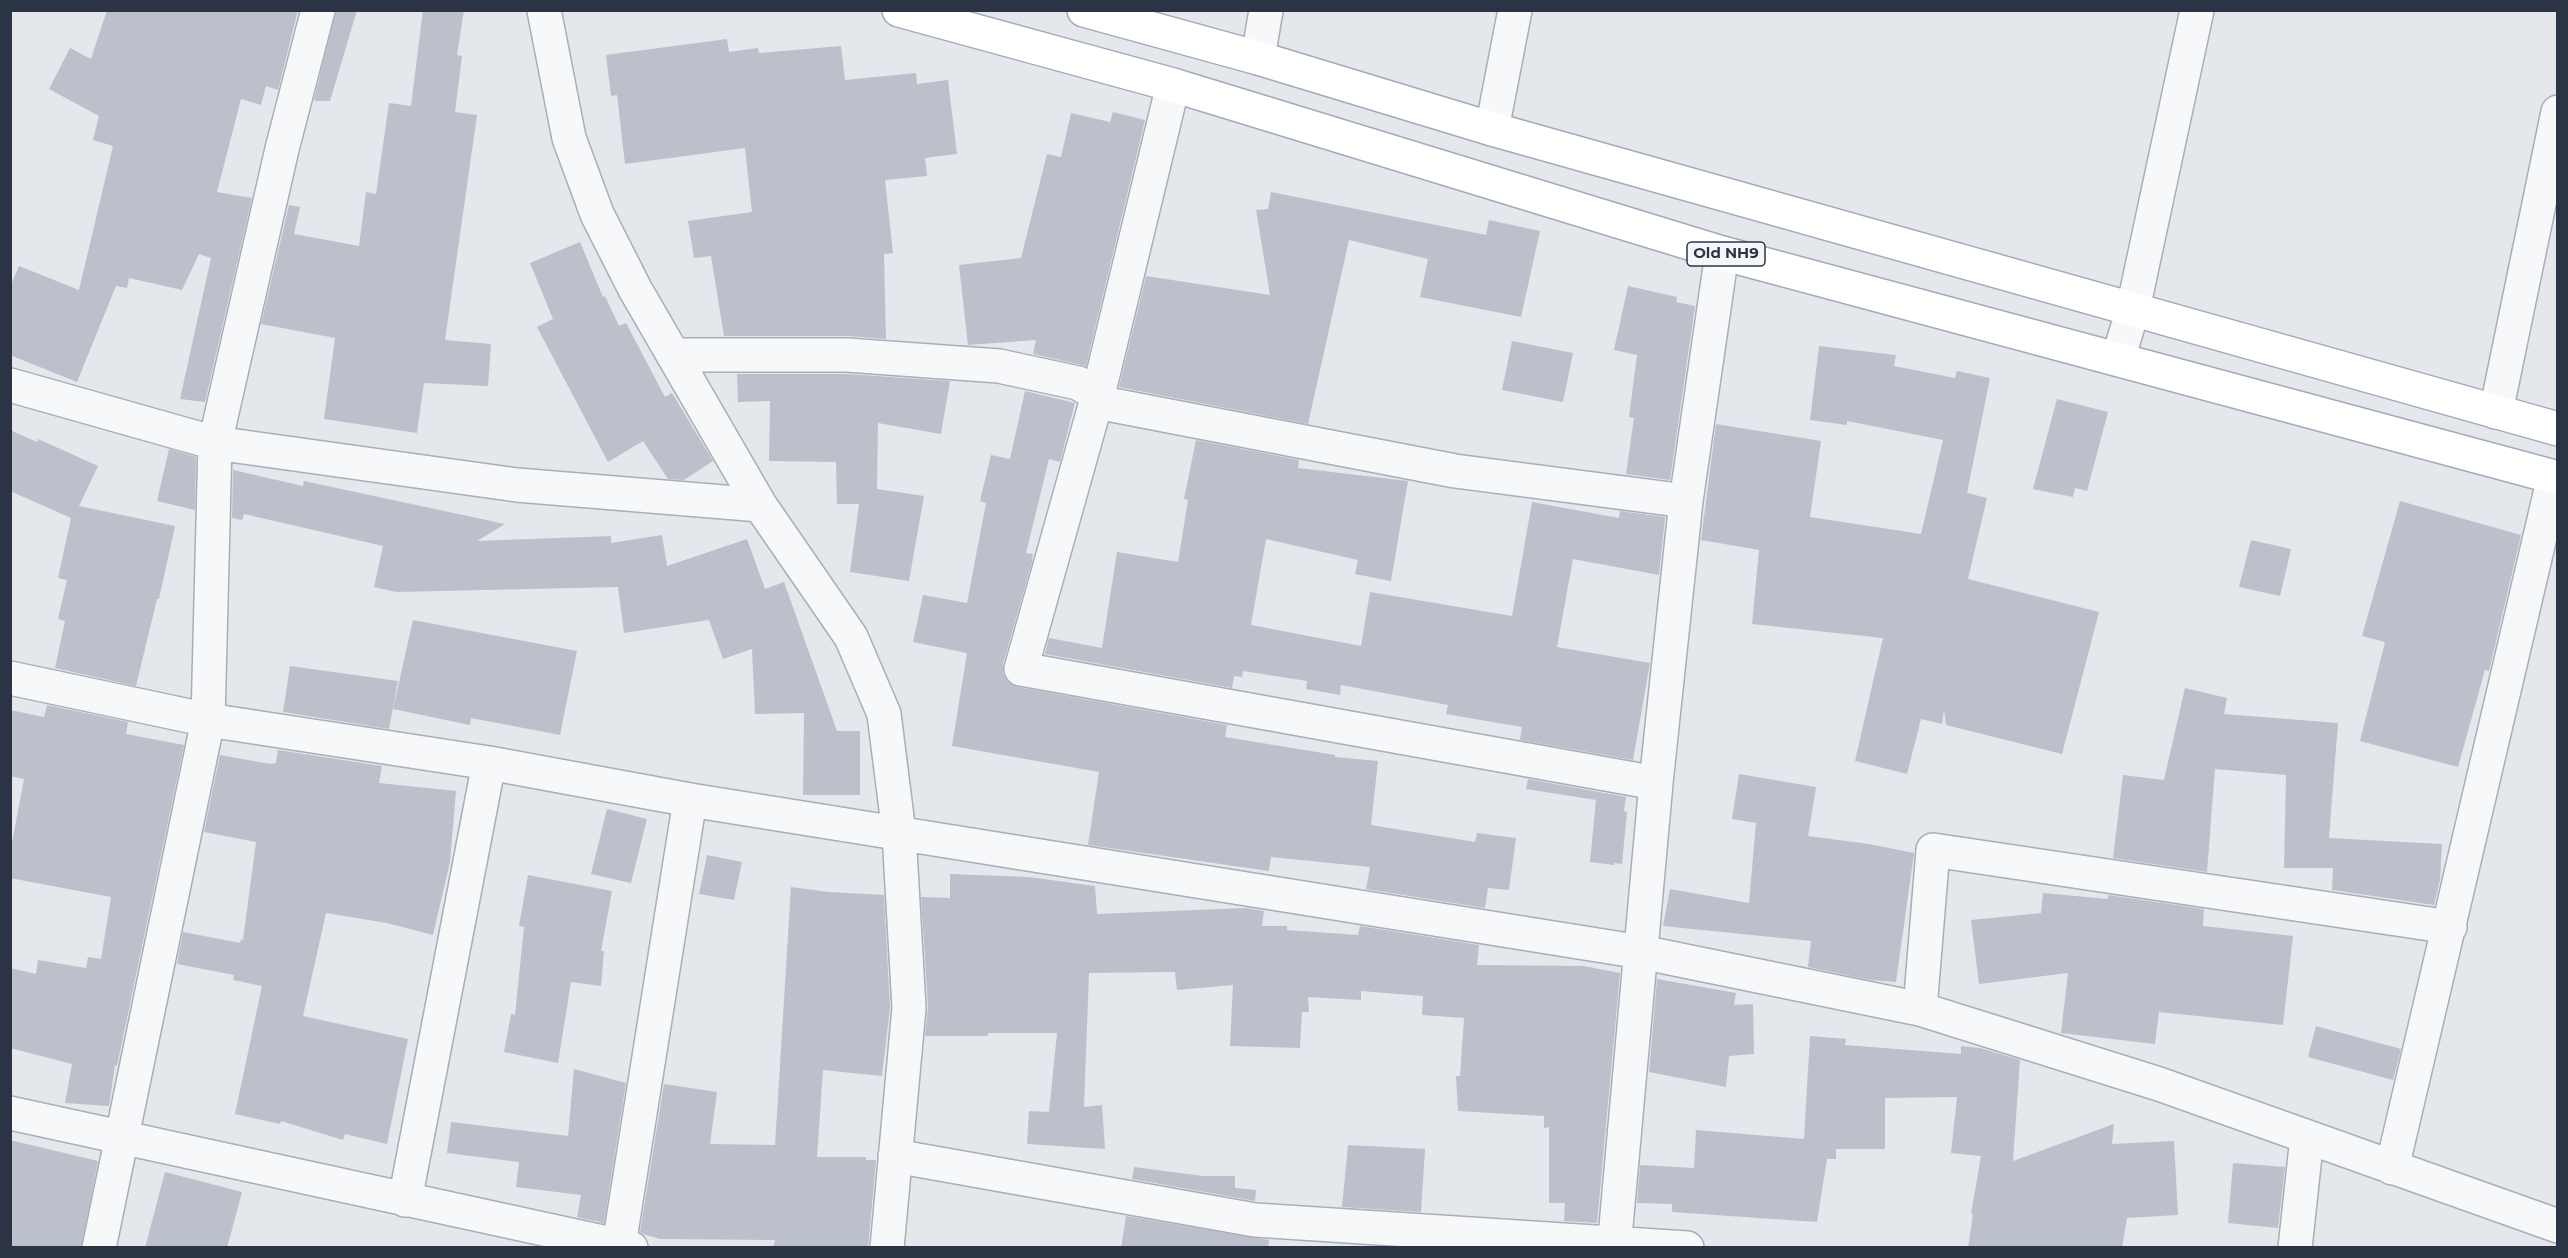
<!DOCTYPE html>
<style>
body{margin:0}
#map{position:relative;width:2568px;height:1258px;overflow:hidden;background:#e4e7ec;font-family:Montserrat,sans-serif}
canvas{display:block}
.frame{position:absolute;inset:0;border:12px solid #2b3445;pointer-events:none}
</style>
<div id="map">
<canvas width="2568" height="1258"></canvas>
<div class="frame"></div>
</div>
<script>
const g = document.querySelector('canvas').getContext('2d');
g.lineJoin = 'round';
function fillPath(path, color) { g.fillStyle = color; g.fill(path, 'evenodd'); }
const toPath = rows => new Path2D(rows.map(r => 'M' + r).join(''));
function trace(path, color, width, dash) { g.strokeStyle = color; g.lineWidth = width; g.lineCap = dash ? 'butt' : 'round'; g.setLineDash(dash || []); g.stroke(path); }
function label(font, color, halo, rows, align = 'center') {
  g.font = font + ' Montserrat,sans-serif'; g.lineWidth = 4.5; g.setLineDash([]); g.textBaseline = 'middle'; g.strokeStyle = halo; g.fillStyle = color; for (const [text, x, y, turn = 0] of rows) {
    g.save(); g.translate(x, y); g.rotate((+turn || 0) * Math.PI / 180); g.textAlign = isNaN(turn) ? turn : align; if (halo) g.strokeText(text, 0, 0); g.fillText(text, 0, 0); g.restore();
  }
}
const building = toPath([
 [107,10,298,10,278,90,266,86,261,105,241,99,217,192,252,198,205,402,180,399,211,258,199,254,182,290,129,278,127,288,116,286,77,382,10,355,10,287,19,266,79,290,113,146,93,140,99,116,49,89,70,48,91,59],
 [336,10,357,10,330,101,316,101,314,100],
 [423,10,464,10,457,55,462,56,455,112,477,115,445,340,491,344,488,386,424,383,417,433,324,419,335,338,261,324,289,205,300,207,294,234,359,246,366,192,376,194,389,103,411,106],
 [727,39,729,52,758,48,759,53,841,46,845,80,916,73,917,84,948,80,957,154,925,158,927,176,885,180,893,253,884,254,886,339,847,336,724,336,711,256,694,258,688,221,752,212,745,148,625,164,617,95,611,96,606,55],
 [1113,112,1145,120,1086,366,1033,354,1036,340,968,345,959,265,1021,258,1047,154,1061,157,1071,113,1110,122],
 [1271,192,1486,235,1489,220,1540,231,1521,317,1420,297,1428,259,1349,240,1308,424,1119,387,1146,276,1270,295,1256,210,1268,209],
 [580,242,603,297,605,296,619,326,626,323,665,397,672,393,713,461,684,480,668,479,643,441,608,462,537,327,553,319,530,263],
 [1628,286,1677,297,1676,302,1695,306,1670,480,1626,474,1634,418,1629,417,1637,355,1614,350],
 [1512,341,1573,353,1563,402,1502,390],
 [1819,346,1896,355,1894,366,1955,378,1957,371,1990,378,1967,493,1987,498,1968,579,2099,612,2062,754,1946,725,1944,710,1942,724,1921,719,1907,774,1855,761,1883,638,1752,624,1759,550,1701,540,1716,424,1821,441,1810,517,1921,534,1943,440,1847,421,1847,425,1810,420],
 [737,374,846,374,950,381,941,434,878,423,877,489,924,496,909,581,850,572,859,504,837,504,836,462,769,461,770,401,738,402],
 [1025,391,1075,403,1060,462,1049,459,1026,553,1033,554,1032,562,1003,664,1003,674,1008,682,1018,687,1227,725,1225,737,1335,755,1335,757,1378,761,1371,825,1475,842,1477,833,1516,838,1509,890,1488,888,1485,908,1366,889,1370,867,1271,857,1269,871,1088,845,1099,772,952,746,967,653,913,642,923,595,967,603,986,503,980,501,991,455,1010,459],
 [2057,399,2108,412,2087,491,2075,488,2073,497,2033,489],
 [10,430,37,442,38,439,98,466,79,506,175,526,159,599,157,599,136,686,55,668,65,621,58,619,67,580,58,578,71,518,10,491],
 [1196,440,1299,460,1298,468,1408,481,1391,581,1355,574,1358,560,1266,539,1251,625,1361,646,1370,592,1512,616,1532,502,1619,518,1620,511,1665,517,1659,575,1573,559,1557,647,1650,663,1633,760,1520,740,1522,727,1446,714,1448,705,1341,685,1340,695,1306,689,1307,681,1243,671,1242,677,1234,676,1232,688,1045,654,1049,638,1102,648,1117,552,1178,562,1188,500,1184,499],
 [169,449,196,457,195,510,157,501],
 [233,470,303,486,304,481,505,524,477,541,611,536,611,543,662,535,667,566,747,539,765,589,784,582,837,731,860,731,860,795,803,795,804,713,755,714,752,649,723,659,709,620,624,633,618,587,396,592,374,587,383,546,244,514,242,520,232,518],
 [2400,501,2521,535,2489,671,2485,670,2458,767,2360,741,2385,642,2362,636],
 [2251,540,2291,549,2280,596,2239,587],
 [413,620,577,651,560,735,471,718,470,725,393,709],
 [290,666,398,681,389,729,283,712],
 [2185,688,2227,698,2224,714,2338,723,2329,838,2442,844,2440,880,2434,905,2332,890,2333,868,2284,868,2286,775,2215,769,2207,872,2113,858,2123,775,2164,780],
 [47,705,128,722,126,734,184,745,117,1066,115,1065,109,1106,65,1103,72,1064,10,1048,10,968,36,974,38,960,86,968,88,957,101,959,111,897,10,878,10,853,24,779,10,776,10,710,44,717],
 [278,750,382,766,379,783,456,791,450,862,433,935,387,923,326,913,303,1016,408,1039,387,1144,345,1134,343,1140,281,1121,280,1124,235,1114,262,986,233,980,234,975,177,964,183,932,240,943,241,939,243,940,256,842,204,832,220,755,270,764,276,763],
 [1739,774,1816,787,1808,836,1869,844,1914,853,1896,982,1870,980,1808,967,1811,941,1663,926,1670,889,1749,903,1756,823,1732,819],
 [1528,779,1626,797,1624,811,1627,812,1622,864,1614,863,1614,865,1590,862,1596,800,1526,789],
 [607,809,647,819,631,883,591,874],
 [707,855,742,862,734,900,699,894],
 [950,874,1029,877,1095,886,1097,914,1246,908,1264,911,1262,926,1287,926,1287,930,1358,935,1360,926,1479,945,1477,965,1583,966,1620,973,1597,1223,1564,1221,1565,1203,1549,1203,1549,1127,1544,1128,1544,1116,1458,1111,1456,1076,1460,1076,1464,1018,1422,1015,1423,996,1361,991,1361,1000,1308,997,1309,1012,1302,1012,1300,1048,1230,1046,1233,985,1177,990,1175,972,1089,973,1084,1107,1102,1105,1105,1149,1027,1144,1029,1111,1049,1112,1057,1033,988,1033,988,1036,925,1036,928,1007,921,897,950,898],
 [528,875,612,891,601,951,604,951,601,986,571,982,558,1063,504,1052,511,1014,515,1015,524,927,519,926],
 [791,887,829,892,884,895,890,1008,882,1076,823,1070,817,1157,866,1157,866,1160,876,1160,868,1248,773,1248,775,1240,660,1239,643,1234,640,1232,664,1084,717,1092,710,1144,775,1145],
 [2043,893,2108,899,2108,895,2204,909,2203,926,2293,936,2283,1025,2159,1012,2155,1044,2061,1033,2068,973,1979,984,1971,920,2041,913],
 [1657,979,1736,993,1734,1005,1753,1004,1754,1054,1729,1056,1726,1087,1649,1072],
 [2316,1026,2401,1049,2393,1080,2308,1057],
 [1810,1036,1846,1039,1845,1045,1961,1054,1961,1046,1980,1048,2020,1060,2013,1161,2114,1124,2112,1144,2174,1141,2178,1215,2127,1218,2122,1248,1968,1248,1973,1214,1971,1214,1981,1156,1951,1153,1957,1097,1885,1098,1885,1149,1836,1149,1836,1159,1827,1159,1817,1222,1672,1212,1672,1204,1637,1203,1640,1165,1694,1168,1696,1130,1804,1139],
 [574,1069,626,1083,604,1223,577,1217,581,1195,516,1187,519,1162,447,1153,451,1122,568,1136],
 [10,1140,98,1161,81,1248,10,1248],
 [1348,1145,1425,1149,1421,1212,1342,1207],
 [2233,1163,2285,1167,2278,1228,2228,1223],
 [1134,1167,1203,1176,1235,1176,1235,1188,1256,1190,1255,1201,1132,1179],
 [165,1172,242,1192,227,1248,145,1248],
 [1126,1216,1269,1240,1268,1248,1121,1248]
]);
const minor = toPath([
 [544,10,569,138,597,214,635,289,760,505,851,637,884,714,899,833,909,1008,887,1248],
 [1258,58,1266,10],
 [1173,85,1098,395,1021,669,1656,783],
 [1492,129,1515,10],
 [673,355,847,355,999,366,1078,383,1098,395,1107,404,1455,471,1686,501],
 [2118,359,2133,309,2197,10],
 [10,385,215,443,517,485,760,505],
 [2496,412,2558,112],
 [10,678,208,720,489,763,690,800,1641,952,1920,1009,2159,1084,2558,1226],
 [1920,1009,1933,850,2450,927],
 [10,1113,631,1248],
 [895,1156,1255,1220,1687,1248],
 [2392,1168,2554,477],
 [405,1200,489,763],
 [619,1245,690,800],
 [99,1248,208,720,215,443,282,149,318,10],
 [1614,1248,1656,783,1686,501,1722,253],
 [2295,1248,2307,1137]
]);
const major = toPath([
 [899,10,1173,85,1722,253,2558,478],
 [1084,10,1258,58,1492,129,2558,429]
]);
const shields = [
 [1726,254,78]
];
const shieldNames = [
 ["Old NH9",1726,254]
];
fillPath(building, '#bbc0ca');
trace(minor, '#a9aeb7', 36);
trace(major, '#a3abb8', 36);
trace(minor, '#f7f8fa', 33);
trace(major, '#fff', 33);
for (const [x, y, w] of shields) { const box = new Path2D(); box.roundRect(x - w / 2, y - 12, w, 24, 4.5); g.fillStyle = '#f4f6f9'; g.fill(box); trace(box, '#2b3445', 1.5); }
label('bold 15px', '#2b3445', null, shieldNames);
</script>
